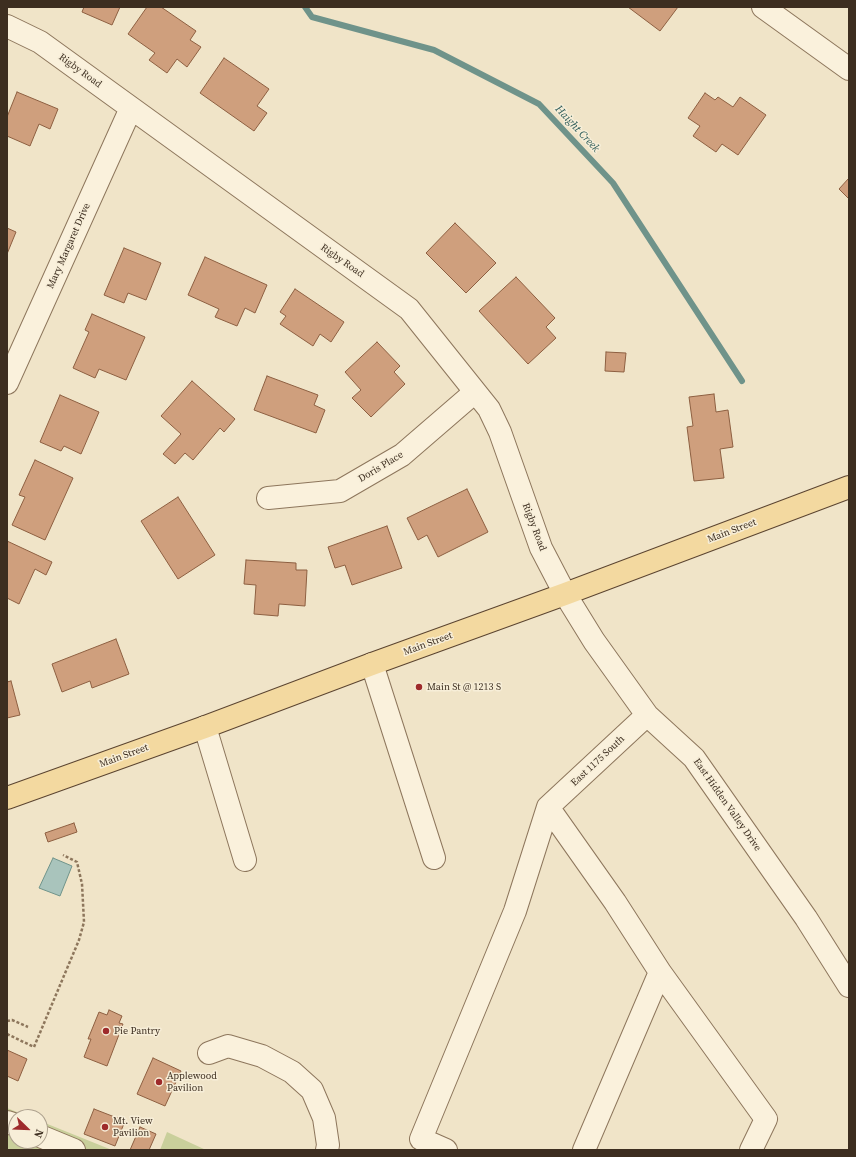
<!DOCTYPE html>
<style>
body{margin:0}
#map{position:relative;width:856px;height:1157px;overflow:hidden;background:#f0e4c8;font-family:"Source Serif 4",serif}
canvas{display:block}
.frame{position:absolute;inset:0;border:8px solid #3d2e20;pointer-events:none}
.north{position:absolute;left:8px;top:1109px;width:40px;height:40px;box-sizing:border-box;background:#f7eed8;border:1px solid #ada18e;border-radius:50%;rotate:113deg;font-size:11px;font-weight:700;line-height:16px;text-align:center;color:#3d2e20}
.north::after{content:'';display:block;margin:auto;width:14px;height:18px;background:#9e2a2b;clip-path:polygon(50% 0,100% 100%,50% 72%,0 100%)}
</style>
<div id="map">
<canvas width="856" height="1157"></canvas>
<div class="frame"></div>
<div class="north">N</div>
</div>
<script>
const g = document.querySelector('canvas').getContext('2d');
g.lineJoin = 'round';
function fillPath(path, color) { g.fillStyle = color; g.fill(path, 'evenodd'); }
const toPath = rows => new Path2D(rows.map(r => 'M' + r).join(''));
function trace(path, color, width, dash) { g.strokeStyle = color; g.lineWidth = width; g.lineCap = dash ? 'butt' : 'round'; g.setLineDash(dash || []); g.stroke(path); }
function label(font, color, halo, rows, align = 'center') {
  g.font = font + ' "Source Serif 4",serif'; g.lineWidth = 3; g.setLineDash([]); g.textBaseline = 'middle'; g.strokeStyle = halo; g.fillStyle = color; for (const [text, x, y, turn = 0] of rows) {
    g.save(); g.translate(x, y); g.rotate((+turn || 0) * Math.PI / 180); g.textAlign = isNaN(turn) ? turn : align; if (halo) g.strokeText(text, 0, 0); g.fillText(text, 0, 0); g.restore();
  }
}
const green = toPath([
 [7,1108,29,1117,16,1117,16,1141,40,1141,40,1121,112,1150,7,1150],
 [167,1132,206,1150,160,1150]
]);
const water = toPath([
 [53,858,72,866,60,896,39,888,53,858]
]);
const stream = toPath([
 [305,7,312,17,434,50,539,104,613,183,742,381]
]);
const building = toPath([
 [84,7,120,7,112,25,82,12,84,7],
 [147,7,161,7,196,31,190,40,201,47,187,67,177,59,167,73,149,60,155,53,128,34,147,7],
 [628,7,678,7,660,31,628,7],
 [224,58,269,89,257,106,267,113,254,131,200,93,224,58],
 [17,92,58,109,50,129,39,124,30,146,7,136,7,117,17,92],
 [705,93,715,100,718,97,733,107,740,97,766,115,738,155,722,144,716,152,693,136,700,126,688,118,705,93],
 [849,178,849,199,839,189,849,178],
 [455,223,496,263,466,293,426,253,455,223],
 [7,228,16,232,7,254,7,228],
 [124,248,161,263,146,300,128,293,124,303,104,295,124,248],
 [205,257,267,285,255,313,245,308,237,326,215,317,219,309,188,295,205,257],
 [516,277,555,318,546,327,556,338,528,364,479,311,516,277],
 [295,289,344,322,331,342,320,334,313,346,280,324,286,316,280,312,295,289],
 [92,314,145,337,126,380,99,369,95,378,73,368,89,332,85,330,92,314],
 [377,342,400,366,394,372,405,384,371,417,352,398,361,390,345,372,377,342],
 [606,352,626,353,624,372,605,371,606,352],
 [267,376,318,395,314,405,325,410,316,433,254,410,267,376],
 [192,381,235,419,224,432,220,428,193,460,185,453,175,464,163,454,181,434,161,416,192,381],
 [714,394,716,412,728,410,733,447,720,449,724,478,694,481,687,427,693,426,689,397,714,394],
 [60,395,99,412,81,454,64,446,61,451,40,442,60,395],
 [35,460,73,478,45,540,12,525,25,497,19,495,35,460],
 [467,489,488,532,438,557,427,535,418,540,407,518,467,489],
 [178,497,215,555,178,579,141,521,178,497],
 [387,526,402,568,352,585,345,565,335,568,328,547,387,526],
 [7,541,52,562,46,575,35,569,19,604,7,598,7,541],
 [246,560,296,563,296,570,307,570,305,606,279,604,278,616,254,614,256,585,244,584,246,560],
 [116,639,129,674,92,688,90,681,62,692,52,664,116,639],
 [11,681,20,715,7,718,7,682,11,681],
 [74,823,77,832,48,842,45,833,74,823],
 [109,1010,122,1016,119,1023,123,1024,107,1066,84,1057,91,1039,88,1039,99,1012,107,1015,109,1010],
 [7,1050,27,1059,18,1081,7,1076,7,1050],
 [153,1058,181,1071,165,1106,137,1094,153,1058],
 [94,1109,125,1121,115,1146,84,1134,94,1109],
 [140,1127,156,1134,149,1150,130,1150,140,1127]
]);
const path = toPath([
 [7,1021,12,1020,28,1027],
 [7,1034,34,1047,79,940,84,922,82,884,77,862,63,855]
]);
const minor = toPath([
 [763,7,849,69],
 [7,26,40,42,409,309,489,409,500,432,541,548,565,594,594,641,647,715,694,758,806,918,849,986],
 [7,383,131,108],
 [268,498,340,491,402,455,475,392],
 [372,664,434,858],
 [205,727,245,860],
 [548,807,615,902,660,972,584,1150],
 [660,972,766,1119,751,1150],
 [209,1053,228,1046,262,1056,292,1072,312,1090,324,1118,328,1145,327,1150],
 [7,1122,16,1125],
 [40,1136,74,1150],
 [446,1150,421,1139,515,911,548,807,647,715]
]);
const major = toPath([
 [7,798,205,727,372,664,565,594,849,487]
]);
const markers = [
 [419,687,4,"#9e2a2b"],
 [106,1031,4,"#9e2a2b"],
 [159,1082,4,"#9e2a2b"],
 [105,1127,4,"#9e2a2b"]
];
const streetNames = [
 ["Rigby Road",80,71,36],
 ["Mary Margaret Drive",69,246,-66],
 ["Rigby Road",342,261,35],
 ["Doris Place",381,467,-31],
 ["Rigby Road",534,527,69],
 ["Main Street",732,531,-21],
 ["Main Street",428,644,-20],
 ["Main Street",124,756,-20],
 ["East 1175 South",598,761,-43],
 ["East Hidden Valley Drive",727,805,55]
];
const poiNames = [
 ["Main St @ 1213 S",427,687],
 ["Pie Pantry",114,1031],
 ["Applewood",167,1076],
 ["Pavilion",167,1088],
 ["Mt. View",113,1121],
 ["Pavilion",113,1133]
];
const waterNames = [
 ["Haight Creek",577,129,47]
];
fillPath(green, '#c9cf9b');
fillPath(water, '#a9c4bc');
trace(water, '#6f938a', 1);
trace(stream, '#6f938a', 6);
fillPath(building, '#cf9f7d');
trace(building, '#8d5f41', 1);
trace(minor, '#8d765c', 24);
trace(major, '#5b4430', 24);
trace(path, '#8d765c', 2.5, [3, 2]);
trace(minor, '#faf1dc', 22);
trace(major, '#f3d9a0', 22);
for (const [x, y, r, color] of markers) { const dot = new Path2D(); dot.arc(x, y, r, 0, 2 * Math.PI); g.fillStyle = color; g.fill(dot); trace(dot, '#f7eed8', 1.5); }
label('10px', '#3d2e20', '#f7eed8', streetNames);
label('10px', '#3d2e20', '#f7eed8', poiNames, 'left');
label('italic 11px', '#2f5d5a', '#f7eed8', waterNames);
</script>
